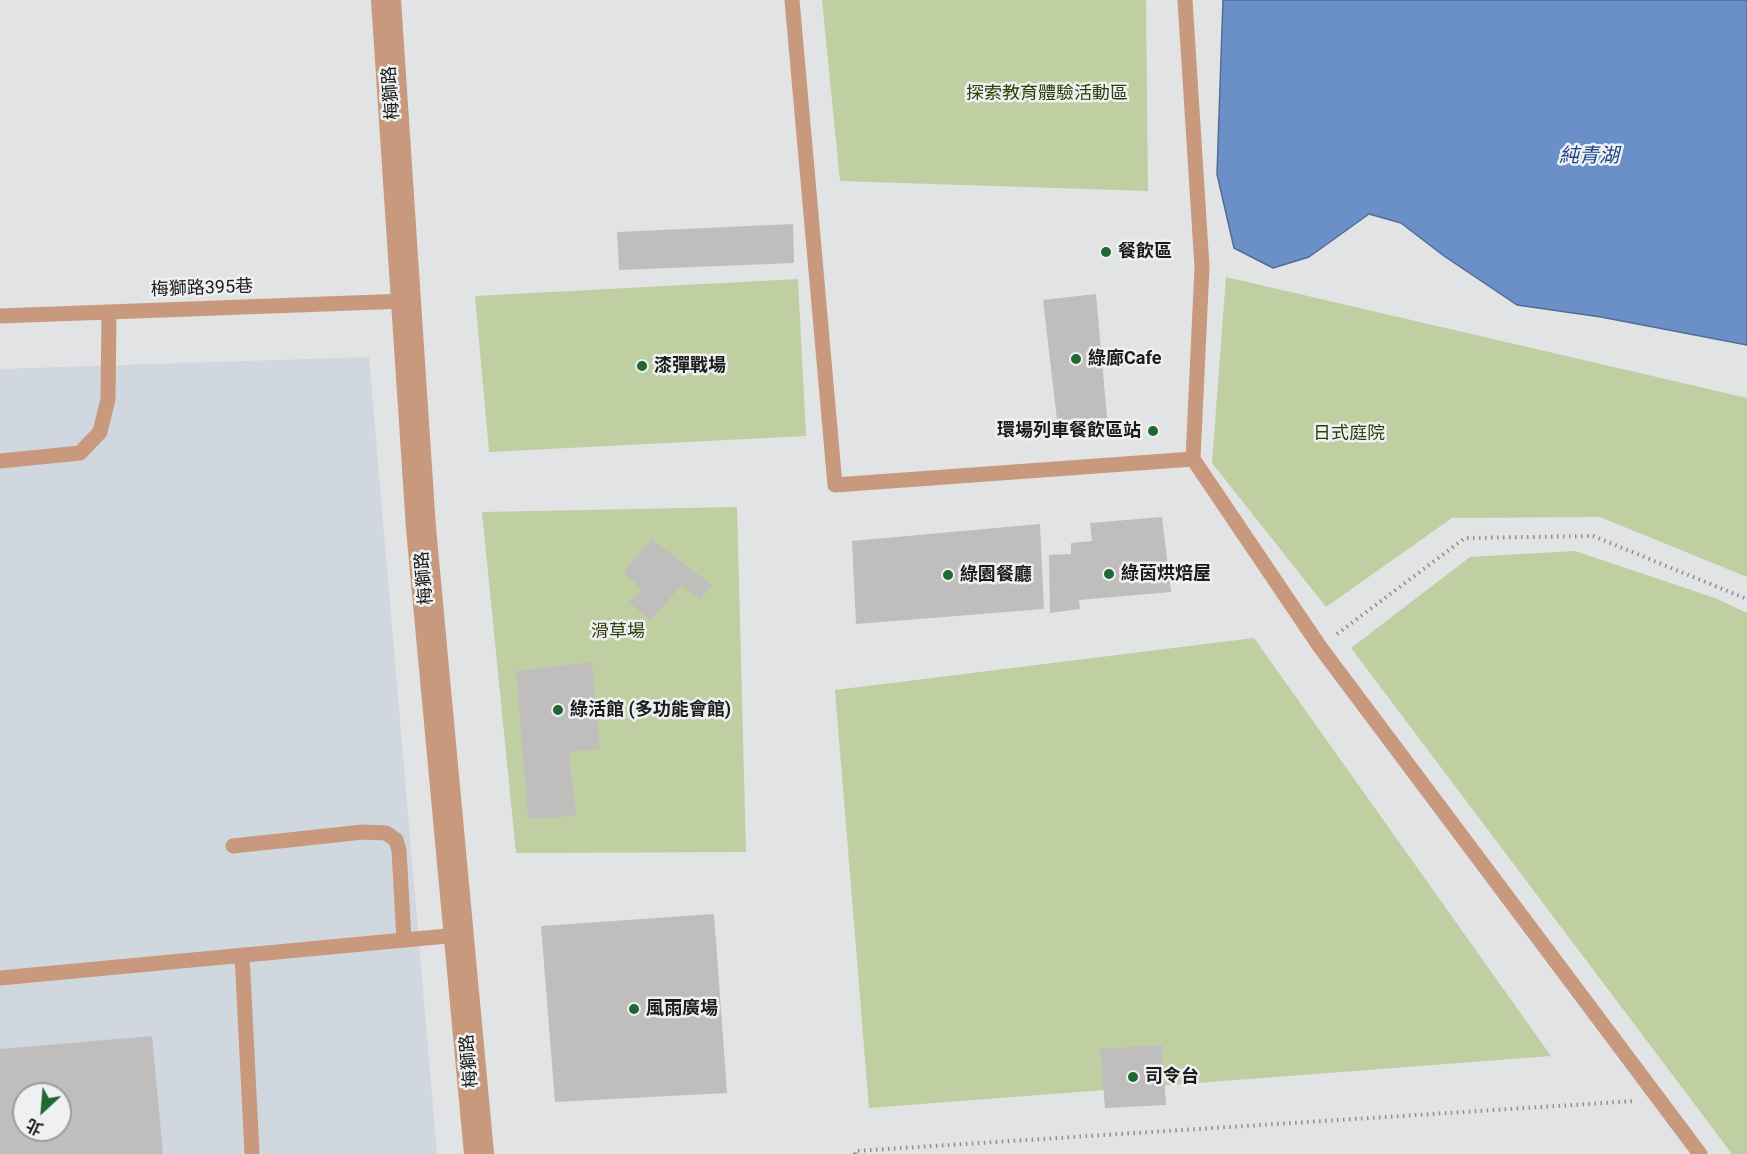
<!DOCTYPE html>
<meta charset="utf-8">
<style>
body{margin:0}
#map{position:relative;width:1747px;height:1154px;overflow:hidden;background:#e2e3e4;font-family:Roboto,"Noto Sans TC",sans-serif}
canvas{display:block}
.north{position:absolute;left:12px;top:1082px;width:60px;height:60px;box-sizing:border-box;background:#eff0f1;border:2px solid #9a9b9b;border-radius:50%;rotate:206deg;font-size:16px;font-weight:700;line-height:24px;text-align:center;color:#1a1b1b}
.north::after{content:'';display:block;margin:auto;width:21px;height:27px;background:#226631;clip-path:polygon(50% 0,100% 100%,50% 72%,0 100%)}
</style>
<div id="map">
<canvas width="1747" height="1154"></canvas>
<div class="north">北</div>
</div>
<script>
const g = document.querySelector('canvas').getContext('2d');
g.lineJoin = 'round';
function fillPath(path, color) { g.fillStyle = color; g.fill(path, 'evenodd'); }
const toPath = rows => new Path2D(rows.map(r => 'M' + r).join(''));
function trace(path, color, width, dash) { g.strokeStyle = color; g.lineWidth = width; g.lineCap = dash ? 'butt' : 'round'; g.setLineDash(dash || []); g.stroke(path); }
function label(font, color, halo, rows, align = 'center') {
  g.font = font + ' Roboto,"Noto Sans TC",sans-serif'; g.lineWidth = 5; g.setLineDash([]); g.textBaseline = 'middle'; g.strokeStyle = halo; g.fillStyle = color; for (const [text, x, y, turn = 0] of rows) {
    g.save(); g.translate(x, y); g.rotate((+turn || 0) * Math.PI / 180); g.textAlign = isNaN(turn) ? turn : align; if (halo) g.strokeText(text, 0, 0); g.fillText(text, 0, 0); g.restore();
  }
}
const built = toPath([
 [369,357,437,1154,0,1154,0,369],
 [24,1094,60,1094,60,1130,24,1130]
]);
const green = toPath([
 [822,0,1146,0,1148,191,840,181],
 [1226,277,1747,398,1747,577,1600,517,1452,518,1326,607,1212,463],
 [798,279,806,436,489,452,475,296],
 [737,507,746,852,516,853,482,512],
 [1575,551,1715,598,1747,613,1747,1154,1732,1154,1351,648,1470,557],
 [1254,638,1551,1056,869,1108,835,690]
]);
const water = toPath([
 [1223,0,1747,0,1747,345,1601,317,1517,305,1444,256,1401,223,1369,214,1309,257,1273,268,1234,248,1217,174,1223,0]
]);
const building = toPath([
 [793,224,794,263,619,270,617,232],
 [1096,294,1107,418,1057,420,1043,300],
 [1162,517,1171,592,1079,600,1080,609,1050,613,1049,555,1071,554,1071,543,1092,541,1090,523],
 [1040,524,1044,609,856,624,852,541],
 [651,539,712,585,700,600,682,585,650,620,629,602,642,590,624,572],
 [592,662,600,749,569,752,576,816,528,819,516,671],
 [714,914,727,1093,555,1102,541,926],
 [152,1036,163,1154,0,1154,0,1049],
 [24,1094,60,1094,60,1130,24,1130],
 [1162,1045,1166,1105,1105,1108,1100,1049]
]);
const path = toPath([
 [1337,634,1465,538,1593,536,1747,599],
 [855,1154,855,1151,1635,1101]
]);
const lane = toPath([
 [792,0,835,485,1193,459,1320,647,1700,1154],
 [1185,0,1202,267,1193,459],
 [0,316,406,301],
 [0,461,80,453,100,432,108,399,109,312],
 [233,846,363,832,386,833,396,840,399,850,404,940],
 [242,955,252,1154],
 [0,978,458,935]
]);
const street = toPath([
 [386,0,421,528,479,1154]
]);
const markers = [
 [1106,252,6,"#226631"],
 [1076,359,6,"#226631"],
 [642,366,6,"#226631"],
 [1153,431,6,"#226631"],
 [1109,574,6,"#226631"],
 [948,575,6,"#226631"],
 [558,710,6,"#226631"],
 [634,1009,6,"#226631"],
 [1133,1077,6,"#226631"]
];
const streetNames = [
 ["梅獅路",392,93,-94],
 ["梅獅路395巷",202,289,-2],
 ["梅獅路",425,578,-95],
 ["梅獅路",470,1061,-95]
];
const parkNames = [
 ["探索教育體驗活動區",1047,94],
 ["日式庭院",1349,434],
 ["滑草場",618,632]
];
const poiNames = [
 ["餐飲區",1118,252],
 ["綠廊Cafe",1088,359],
 ["漆彈戰場",654,366],
 ["環場列車餐飲區站",1141,431,"right"],
 ["綠茵烘焙屋",1121,574],
 ["綠園餐廳",960,575],
 ["綠活館 (多功能會館)",570,710],
 ["風雨廣場",646,1009],
 ["司令台",1145,1077]
];
const waterNames = [
 ["純青湖",1589,157]
];
fillPath(built, '#d1d7de');
fillPath(green, '#c0cfa1');
fillPath(water, '#6b8fc7');
trace(water, '#536c93', 1.5);
fillPath(building, '#bfbebd');
trace(path, '#8e8f90', 4, [1.5, 4.5]);
trace(lane, '#c8997c', 15);
trace(street, '#c8997c', 30);
for (const [x, y, r, color] of markers) { const dot = new Path2D(); dot.arc(x, y, r, 0, 2 * Math.PI); g.fillStyle = color; g.fill(dot); trace(dot, '#eff0f1', 2); }
label('18px', '#1a1b1b', '#eff0f1', streetNames);
label('18px', '#313d09', '#eff0f1', parkNames);
label('bold 18px', '#1a1b1b', '#eff0f1', poiNames, 'left');
label('italic 20px', '#194589', '#eff0f1', waterNames);
</script>
